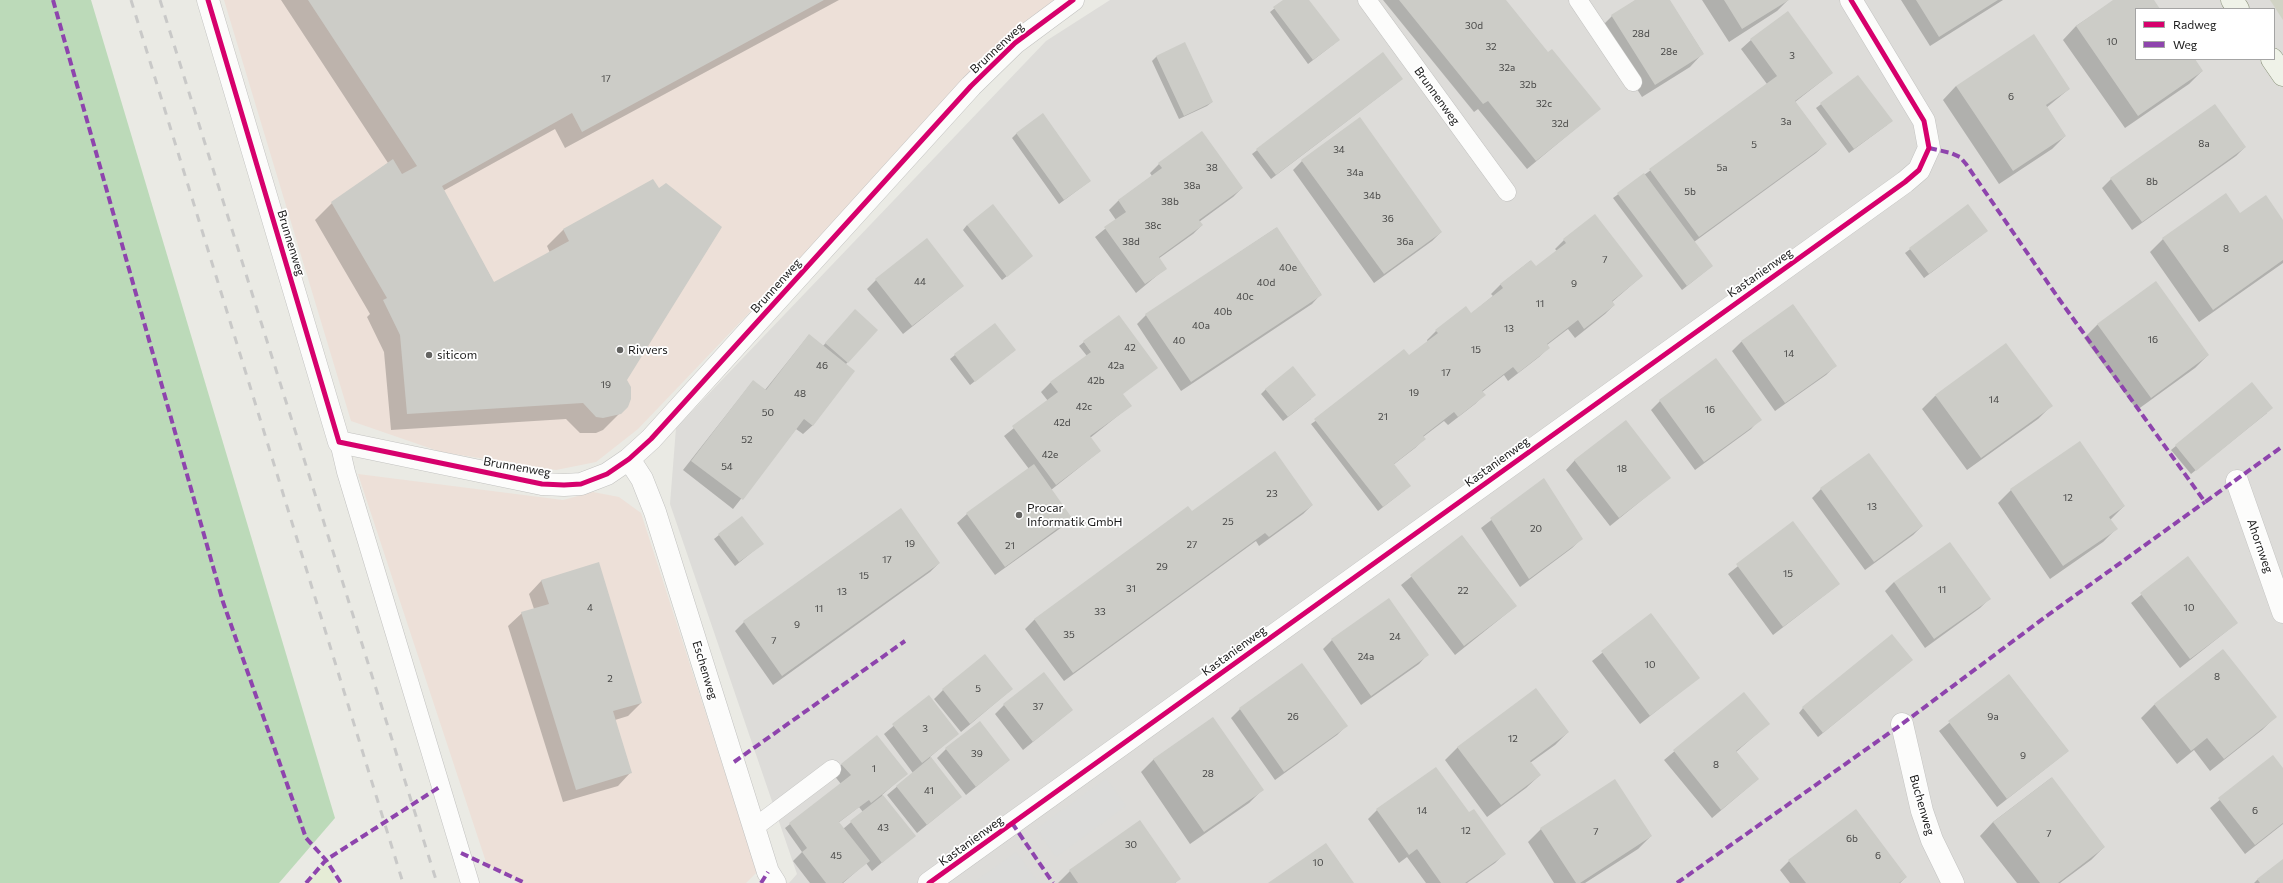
<!DOCTYPE html>
<style>
body{margin:0}
#map{position:relative;width:2283px;height:883px;overflow:hidden;background:#eaeae4;font-family:Commissioner,sans-serif}
canvas{display:block}
.legend{position:absolute;left:2135px;top:8px;width:140px;height:52px;box-sizing:border-box;background:#fff;border:1px solid #a4a4a4;margin:0;padding:5px 7px;list-style:none;font-size:12px;color:#1b1b1b}
.legend li{display:flex;align-items:center;gap:8px;height:20px}
.legend b{width:20px;border:1px solid #a4a4a4}
</style>
<div id="map">
<canvas width="2283" height="883"></canvas>
<ul class="legend">
<li><b style="height:5px;background:#d6006c"></b>Radweg</li>
<li><b style="height:5px;background:#8e44ad"></b>Weg</li>
</ul>
</div>
<script>
const g = document.querySelector('canvas').getContext('2d');
g.lineJoin = 'round';
function fillPath(path, color) { g.fillStyle = color; g.fill(path, 'evenodd'); }
const toPath = rows => new Path2D(rows.map(r => 'M' + r).join(''));
function trace(path, color, width, dash) { g.strokeStyle = color; g.lineWidth = width; g.lineCap = dash ? 'butt' : 'round'; g.setLineDash(dash || []); g.stroke(path); }
function label(font, color, halo, rows, align = 'center') {
  g.font = font + ' Commissioner,sans-serif'; g.lineWidth = 3.5; g.setLineDash([]); g.textBaseline = 'middle'; g.strokeStyle = halo; g.fillStyle = color; for (const [text, x, y, turn = 0] of rows) {
    g.save(); g.translate(x, y); g.rotate((+turn || 0) * Math.PI / 180); g.textAlign = isNaN(turn) ? turn : align; if (halo) g.strokeText(text, 0, 0); g.fillText(text, 0, 0); g.restore();
  }
}
const residential = toPath([
 [1110,0,2283,0,2283,883,789,883,797,874,670,504,676,428,1046,41],
 [2136,9,2274,9,2274,59,2136,59]
]);
const commercial = toPath([
 [224,0,1057,0,1032,17,638,429,596,462,556,470,441,452,351,421],
 [358,474,563,500,593,492,619,497,641,513,757,872,746,883,521,883,487,865]
]);
const construction = toPath([
 [2270,0,2283,0,2283,20]
]);
const farmland = toPath([
 [328,858,336,883,307,883,326,860]
]);
const forest = toPath([
 [0,0,91,0,335,818,279,883,0,883]
]);
const parking = toPath([
 [1106,778,1126,806,1056,857,1036,829],
 [1016,852,1039,883,973,883]
]);
const shadow = toPath([
 [281,0,839,0,565,148,555,129,443,191,494,283,550,253,547,246,563,230,653,180,626,380,627,406,603,430,596,433,580,433,566,419,391,430,384,352,367,317,370,314,315,220,332,203,388,163],
 [1285,0,1308,0,1334,44,1308,64,1270,12],
 [1383,0,1505,0,1548,53,1599,109,1527,169,1478,109,1474,112],
 [1636,0,1669,0,1703,53,1690,67,1642,97,1599,29,1612,16],
 [1702,0,1788,0,1777,11,1729,42],
 [1901,0,2003,0,1930,46],
 [2115,0,2153,0,2159,9,2136,9,2136,59,2194,59,2202,71,2189,84,2125,128,2063,40,2076,26],
 [1751,40,1832,73,1795,102,1826,144,1816,153,1694,242,1712,266,1682,290,1613,198,1767,84,1741,49],
 [1184,44,1212,102,1207,106,1179,119,1152,61,1156,57],
 [1383,53,1397,83,1271,179,1252,154],
 [1858,76,1887,125,1849,153,1816,108],
 [1956,86,2069,89,2046,108,2065,136,2052,149,1999,184,1943,100],
 [1017,133,1090,181,1059,204,1012,138],
 [2245,147,2236,156,2132,230,2102,188,2111,179],
 [1302,161,1441,232,1432,241,1374,283,1293,170],
 [1159,164,1242,188,1233,197,1199,222,1202,225,1193,234,1158,259,1166,268,1136,293,1095,237,1116,220,1109,210,1118,201,1152,176,1150,173],
 [2226,195,2240,215,2283,221,2283,263,2199,322,2150,252,2163,239],
 [1968,205,1982,235,1924,278,1905,253],
 [967,225,1032,256,1002,280,963,230],
 [1276,228,1321,294,1312,304,1181,391,1137,324,1146,315],
 [1564,240,1642,276,1612,302,1614,305,1605,314,1575,338,1568,329,1547,345,1548,348,1539,357,1508,381,1504,375,1482,392,1484,395,1475,404,1448,425,1444,421,1423,437,1424,439,1415,448,1393,465,1405,490,1378,511,1311,424,1409,357,1428,342,1427,340,1436,331,1471,314,1493,296,1491,294,1500,285,1530,261,1536,268,1557,251,1555,249],
 [876,280,963,286,903,334,867,289],
 [2156,283,2208,355,2195,368,2137,410,2084,338,2097,325],
 [1793,305,1835,366,1826,375,1775,411,1732,351,1741,342],
 [851,315,876,330,846,364,813,425,803,434,796,429,733,509,683,470,753,381,765,390,809,335,823,346],
 [1084,342,1130,406,1090,438,1100,451,1051,490,1071,518,1062,527,995,575,957,523,967,514,1029,469,1004,436,1048,401,1041,392,1050,383,1087,356,1079,346],
 [1015,350,970,385,950,359,955,355],
 [2252,384,2267,413,2191,474,2171,450],
 [1266,389,1311,399,1283,421,1261,394],
 [1935,396,2051,406,2038,419,1967,470,1922,409],
 [1660,401,1760,419,1751,429,1695,470,1651,410],
 [1575,460,1669,478,1610,526,1566,470],
 [1543,480,1581,539,1572,548,1520,587,1481,528],
 [1821,489,1922,526,1913,535,1865,570,1812,498],
 [2011,490,2124,506,2110,520,2116,529,2103,542,2050,579,1998,503],
 [1312,505,1303,514,1259,546,1256,541,1064,681,1025,629,1034,620,1188,508,1191,513],
 [1793,523,1839,584,1773,635,1728,574],
 [719,535,762,544,735,566,714,539],
 [1462,536,1516,606,1455,655,1401,585],
 [2188,558,2237,623,2180,668,2131,603],
 [939,563,930,572,773,685,735,631,744,622],
 [542,580,641,703,628,716,615,720,631,772,618,786,563,802,508,626,522,613,534,609,529,594],
 [1894,582,1989,599,1980,608,1925,648,1885,591],
 [1651,614,1698,678,1640,724,1592,661],
 [1332,640,1428,654,1419,664,1361,705,1323,649],
 [2223,650,2275,717,2262,730,2210,771,2194,750,2177,764,2141,718,2154,705],
 [1912,660,1818,737,1799,713,1803,708],
 [2009,675,2068,751,1997,807,1939,731],
 [1012,689,961,732,934,699,943,690],
 [1743,694,1768,724,1736,752,1758,779,1712,818,1664,760],
 [929,696,957,734,930,757,961,797,917,833,887,795,913,773,884,734],
 [1004,705,1072,710,1023,750,995,714],
 [1240,709,1346,726,1337,735,1275,780,1231,718],
 [1568,732,1555,745,1530,763,1540,775,1526,788,1487,817,1445,760,1458,747],
 [946,749,1009,760,966,795,937,758],
 [2273,756,2283,770,2283,824,2245,854,2210,808],
 [1154,759,1262,790,1249,803,1190,844,1141,772],
 [842,764,906,774,882,795,914,835,872,871,866,863,843,883,810,883,793,861,802,852,785,828,841,784,833,774],
 [859,807,863,812,843,829,838,823],
 [2051,778,2104,847,2091,860,2060,883,2017,883,1980,836,1993,822],
 [1377,810,1469,814,1504,854,1495,863,1467,883,1426,883,1407,857,1399,863,1368,819],
 [1541,829,1651,836,1638,849,1585,883,1554,883,1528,842],
 [2283,860,2283,883,2254,883,2257,880],
 [1789,861,1906,877,1900,883,1790,883,1780,870],
 [1070,871,1180,878,1175,883,1058,883]
]);
const building = toPath([
 [308,0,824,0,582,132,572,113,442,186,494,282,569,241,563,229,653,179,659,188,666,183,722,227,627,380,631,387,631,399,628,407,621,414,603,418,596,417,583,403,407,414,400,335,383,300,387,298,331,202,393,159,402,174,417,166],
 [1283,0,1309,0,1340,40,1313,60,1273,7],
 [1399,0,1506,0,1548,52,1552,49,1601,109,1536,161,1488,101,1483,104],
 [1635,0,1670,0,1704,54,1655,85,1611,15],
 [1724,0,1789,0,1742,29],
 [1916,0,1998,0,1939,37],
 [2113,0,2154,0,2160,9,2136,9,2136,59,2195,59,2203,71,2138,116,2076,26],
 [1788,11,1833,73,1795,101,1827,144,1699,237,1649,169,1777,76,1750,39],
 [2034,34,2070,89,2046,105,2066,136,2013,171,1956,86],
 [1185,42,1213,102,1184,116,1156,56],
 [1383,52,1403,79,1276,175,1256,149],
 [1858,75,1893,121,1854,149,1820,103],
 [2215,104,2246,147,2142,222,2110,178],
 [1043,113,1091,181,1064,200,1016,133],
 [1360,117,1442,232,1384,274,1301,160],
 [1202,131,1243,188,1199,220,1203,225,1159,257,1167,269,1145,284,1104,227,1126,212,1118,200,1162,168,1158,163],
 [1644,173,1713,266,1687,286,1617,193],
 [2226,193,2240,213,2266,195,2283,220,2283,260,2213,310,2162,238],
 [993,204,1033,256,1007,277,967,225],
 [1968,204,1988,231,1929,274,1909,248],
 [1595,214,1643,276,1612,301,1615,305,1584,329,1578,320,1547,344,1550,348,1518,373,1513,367,1482,391,1486,395,1458,417,1454,412,1423,436,1426,439,1394,464,1411,486,1383,507,1314,419,1404,349,1409,355,1438,333,1435,330,1466,306,1471,313,1503,288,1500,284,1531,260,1536,266,1566,243,1563,239],
 [1277,227,1322,295,1191,382,1145,314],
 [927,238,964,286,912,326,875,279],
 [2156,281,2209,355,2151,398,2097,324],
 [1793,304,1837,366,1785,403,1741,341],
 [855,309,878,330,848,363,825,343],
 [1119,315,1158,368,1123,394,1132,406,1090,436,1101,451,1056,485,1012,426,1058,392,1050,382,1091,352,1083,341],
 [995,323,1016,350,975,382,954,354],
 [809,334,855,371,813,426,804,419,743,500,691,461,753,380,766,390],
 [2006,343,2053,406,1981,458,1935,395],
 [1716,358,1762,420,1704,462,1659,400],
 [1293,366,1316,395,1288,417,1265,389],
 [2252,382,2273,408,2196,471,2175,445],
 [1626,420,1671,478,1619,518,1574,460],
 [2080,441,2125,506,2109,517,2118,529,2063,566,2010,489],
 [1275,451,1313,505,1269,537,1265,533,1073,673,1034,619,1188,506,1192,511],
 [1869,453,1923,526,1874,562,1820,488],
 [1034,464,1072,518,1005,567,966,513],
 [1544,478,1583,539,1529,579,1490,518],
 [901,508,940,563,782,676,743,621],
 [742,516,764,544,739,562,718,534],
 [1793,521,1840,584,1783,627,1736,564],
 [1462,535,1517,606,1464,646,1410,575],
 [1950,542,1991,599,1934,639,1894,582],
 [2188,556,2238,623,2190,659,2140,593],
 [599,562,642,703,613,711,632,773,576,790,521,612,549,604,541,580],
 [1389,598,1429,655,1371,696,1331,639],
 [1651,613,1700,678,1650,716,1601,651],
 [1892,634,1913,660,1823,733,1802,707],
 [2223,649,2277,717,2224,759,2207,738,2191,751,2154,704],
 [985,654,1013,689,970,724,942,689],
 [1302,663,1348,726,1284,772,1239,708],
 [1044,672,1073,710,1033,742,1003,704],
 [2009,674,2069,751,2007,799,1948,721],
 [1536,688,1569,732,1530,761,1541,775,1501,805,1457,747],
 [1744,692,1770,724,1736,751,1759,779,1721,810,1673,750],
 [929,695,959,734,922,763,892,724],
 [1213,717,1264,790,1204,832,1153,759],
 [980,721,1010,760,976,787,945,748],
 [877,735,908,774,871,803,869,800,839,822,870,861,842,883,826,883,802,852,807,848,789,823,851,775,841,764],
 [2273,755,2283,768,2283,823,2255,845,2218,798],
 [931,757,962,797,927,825,896,786],
 [1436,767,1469,812,1474,809,1506,854,1465,883,1441,883,1417,849,1409,855,1376,809],
 [2052,777,2105,847,2058,883,2040,883,1993,822],
 [1615,779,1652,836,1580,883,1576,883,1540,828],
 [883,795,916,836,882,863,850,821],
 [1856,809,1907,877,1899,883,1806,883,1788,860],
 [1140,820,1181,879,1175,883,1078,883,1069,870],
 [1326,843,1354,883,1268,883],
 [2283,859,2283,883,2260,883,2257,879]
]);
const lane = toPath([
 [1367,0,1507,192],
 [1578,0,1633,82],
 [339,442,346,472,470,883],
 [755,827,832,769]
]);
const street = toPath([
 [208,0,339,442,542,484,564,485,581,484,607,474,629,459,651,439,971,86,1015,43,1073,0],
 [629,459,642,479,655,512,768,872,775,883],
 [2237,481,2283,612],
 [1902,724,1922,811,1932,840,1953,883],
 [929,883,1905,182,1919,170,1929,148,1924,121,1851,0]
]);
const secondary = toPath([
 [2232,0,2238,9],
 [2272,59,2283,75]
]);
const rail = toPath([
 [131,0,403,883],
 [160,0,437,883]
]);
const quiet = toPath([
 [53,0,223,602,306,838,326,860,341,883],
 [1929,148,1951,153,1960,157,1966,164,2059,299,2205,502,2283,446],
 [734,762,905,641],
 [1012,823,1053,883],
 [461,853,525,883],
 [306,883,326,860,441,786],
 [761,883,768,872],
 [1677,883,1902,724,2048,615,2205,502]
]);
const cycleway = toPath([
 [208,0,339,442,542,484,564,485,581,484,607,474,629,459,651,439,971,86,1015,43,1073,0],
 [929,883,1905,182,1919,170,1929,148,1924,121,1851,0]
]);
const markers = [
 [620,350,4,"#636361"],
 [429,355,4,"#636361"],
 [1019,515,4,"#636361"]
];
const numberNames = [
 ["30d",1474,26],
 ["28d",1641,34],
 ["10",2112,42],
 ["32",1491,47],
 ["28e",1669,52],
 ["3",1792,56],
 ["32a",1507,68],
 ["17",606,79],
 ["32b",1528,85],
 ["6",2011,97],
 ["32c",1544,104],
 ["3a",1786,122],
 ["32d",1560,124],
 ["8a",2204,144],
 ["5",1754,145],
 ["34",1339,150],
 ["38",1212,168],
 ["5a",1722,168],
 ["34a",1355,173],
 ["8b",2152,182],
 ["38a",1192,186],
 ["5b",1690,192],
 ["34b",1372,196],
 ["38b",1170,202],
 ["36",1388,219],
 ["38c",1153,226],
 ["38d",1131,242],
 ["36a",1405,242],
 ["8",2226,249],
 ["7",1605,260],
 ["40e",1288,268],
 ["44",920,282],
 ["40d",1266,283],
 ["9",1574,284],
 ["40c",1245,297],
 ["11",1540,304],
 ["40b",1223,312],
 ["40a",1201,326],
 ["13",1509,329],
 ["16",2153,340],
 ["40",1179,341],
 ["42",1130,348],
 ["15",1476,350],
 ["14",1789,354],
 ["46",822,366],
 ["42a",1116,366],
 ["17",1446,373],
 ["42b",1096,381],
 ["19",606,385],
 ["19",1414,393],
 ["48",800,394],
 ["14",1994,400],
 ["42c",1084,407],
 ["16",1710,410],
 ["50",768,413],
 ["21",1383,417],
 ["42d",1062,423],
 ["52",747,440],
 ["42e",1050,455],
 ["54",727,467],
 ["18",1622,469],
 ["23",1272,494],
 ["12",2068,498],
 ["13",1872,507],
 ["25",1228,522],
 ["20",1536,529],
 ["19",910,544],
 ["27",1192,545],
 ["21",1010,546],
 ["17",887,560],
 ["29",1162,567],
 ["15",1788,574],
 ["15",864,576],
 ["31",1131,589],
 ["11",1942,590],
 ["22",1463,591],
 ["13",842,592],
 ["4",590,608],
 ["10",2189,608],
 ["11",819,609],
 ["33",1100,612],
 ["9",797,625],
 ["35",1069,635],
 ["24",1395,637],
 ["7",774,641],
 ["24a",1366,657],
 ["10",1650,665],
 ["8",2217,677],
 ["2",610,679],
 ["5",978,689],
 ["37",1038,707],
 ["26",1293,717],
 ["9a",1993,717],
 ["3",925,729],
 ["12",1513,739],
 ["39",977,754],
 ["9",2023,756],
 ["8",1716,765],
 ["1",874,769],
 ["28",1208,774],
 ["41",929,791],
 ["14",1422,811],
 ["6",2255,811],
 ["43",883,828],
 ["12",1466,831],
 ["7",1596,832],
 ["7",2049,834],
 ["6b",1852,839],
 ["30",1131,845],
 ["45",836,856],
 ["6",1878,856],
 ["10",1318,863]
];
const streetNames = [
 ["Brunnenweg",997,48,-43],
 ["Brunnenweg",1437,96,54],
 ["Brunnenweg",291,243,73],
 ["Kastanienweg",1760,273,-35],
 ["Brunnenweg",776,286,-48],
 ["Kastanienweg",1497,462,-36],
 ["Brunnenweg",517,467,10],
 ["Ahornweg",2260,546,71],
 ["Kastanienweg",1234,651,-36],
 ["Eschenweg",705,670,73],
 ["Buchenweg",1922,805,74],
 ["Kastanienweg",971,841,-36]
];
const poiNames = [
 ["Rivvers",628,350],
 ["siticom",437,355],
 ["Procar",1027,508],
 ["Informatik GmbH",1027,522]
];
fillPath(residential, '#dddcd9');
fillPath(commercial, '#ede0d8');
fillPath(construction, '#d1d3c5');
fillPath(farmland, '#e5ecd6');
fillPath(forest, '#bcdab9');
fillPath(parking, '#dcdcda');
fillPath(shadow, '#0003');
fillPath(building, '#ccccc7');
trace(lane, '#c2c2c0', 19);
trace(street, '#c2c2c0', 23);
trace(secondary, '#8c947c', 23);
trace(lane, '#fcfcfb', 18);
trace(street, '#fcfcfb', 22);
trace(secondary, '#eff2e8', 22);
trace(rail, '#c9c9c8', 3, [8, 8]);
trace(quiet, '#8e44ad', 4, [8, 4]);
trace(cycleway, '#d6006c', 5);
for (const [x, y, r, color] of markers) { const dot = new Path2D(); dot.arc(x, y, r, 0, 2 * Math.PI); g.fillStyle = color; g.fill(dot); trace(dot, '#fff', 1.5); }
label('10px', '#474746', null, numberNames);
label('12px', '#1b1b1b', '#fff', streetNames);
label('12px', '#1b1b1b', '#fff', poiNames, 'left');
</script>
